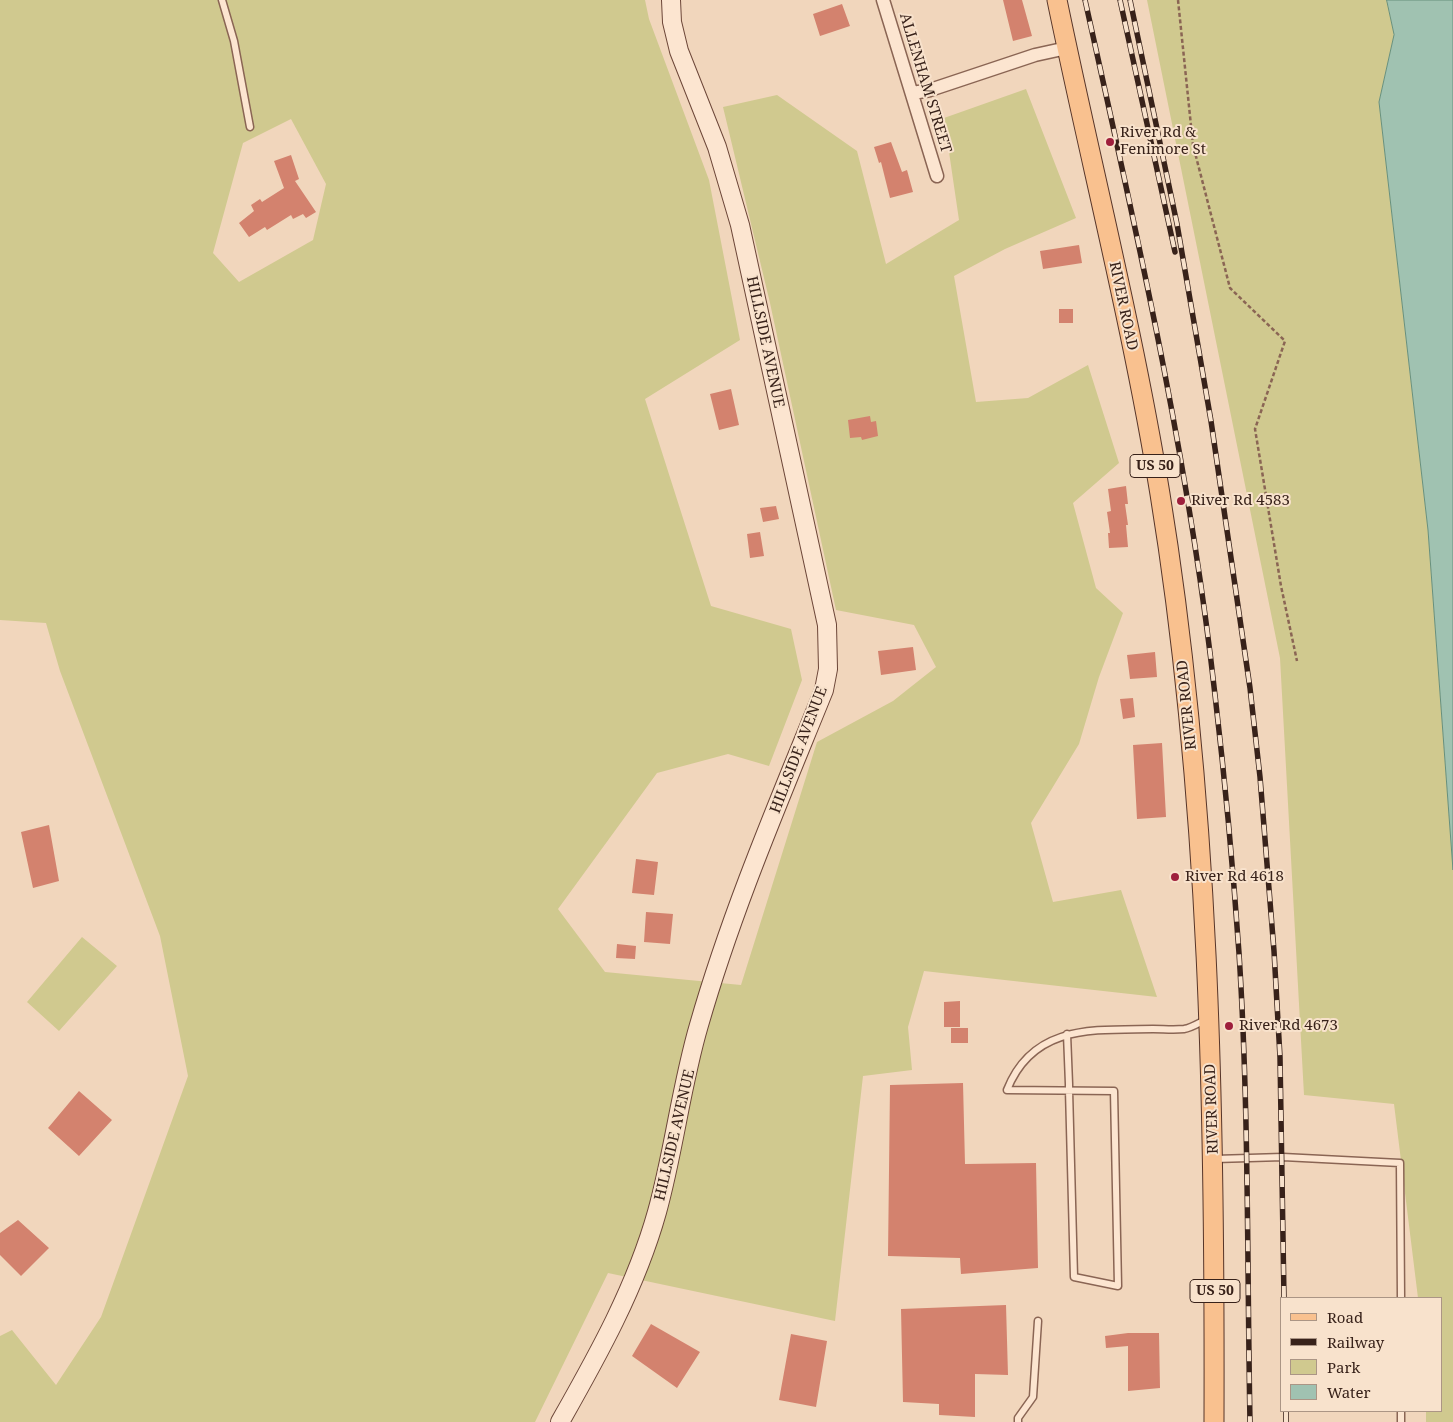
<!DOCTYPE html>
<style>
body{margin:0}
#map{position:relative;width:1453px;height:1422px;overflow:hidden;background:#f1d6bc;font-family:"Noto Serif",serif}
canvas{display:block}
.legend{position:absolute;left:1280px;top:1297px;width:162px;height:115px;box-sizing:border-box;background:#f8e2cc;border:1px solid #ab9585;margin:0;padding:6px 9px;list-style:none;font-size:15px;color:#38221a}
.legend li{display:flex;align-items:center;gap:10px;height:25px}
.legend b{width:25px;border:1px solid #ab9585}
</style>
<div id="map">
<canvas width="1453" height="1422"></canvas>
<ul class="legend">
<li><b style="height:6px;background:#f9c18f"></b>Road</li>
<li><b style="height:6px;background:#38221a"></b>Railway</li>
<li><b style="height:14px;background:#d0c98f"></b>Park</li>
<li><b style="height:14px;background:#a0c2b1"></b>Water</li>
</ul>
</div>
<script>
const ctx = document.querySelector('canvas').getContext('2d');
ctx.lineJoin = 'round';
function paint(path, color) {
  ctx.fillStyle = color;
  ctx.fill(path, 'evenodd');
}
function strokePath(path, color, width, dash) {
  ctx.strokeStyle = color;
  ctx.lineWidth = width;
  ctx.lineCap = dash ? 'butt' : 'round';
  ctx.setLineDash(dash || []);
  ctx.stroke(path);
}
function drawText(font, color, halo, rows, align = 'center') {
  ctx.font = font + ' "Noto Serif",serif';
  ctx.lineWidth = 4;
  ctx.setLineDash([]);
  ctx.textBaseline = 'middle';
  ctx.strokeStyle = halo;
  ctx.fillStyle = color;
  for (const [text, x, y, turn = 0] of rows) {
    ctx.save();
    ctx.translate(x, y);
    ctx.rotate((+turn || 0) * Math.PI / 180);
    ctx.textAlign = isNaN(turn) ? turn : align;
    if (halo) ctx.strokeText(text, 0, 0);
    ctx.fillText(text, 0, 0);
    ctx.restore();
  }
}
paint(new Path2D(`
 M0,0H645L649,19L709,180L740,340L645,399L711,606L791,629L802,680L769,766L728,754L657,773L558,909L605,972L741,985L817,742L893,701L936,667L914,625L836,610L770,303L723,107L777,95L857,151L886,264L959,220L944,118L1026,89L1076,218L1005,249L954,276L976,402L1028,398L1088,365L1119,463L1073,503L1096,588L1123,613L1099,677L1079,744L1031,823L1053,902L1121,890L1157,997L924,971L908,1027L912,1070L863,1076L835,1321L608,1273L535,1422H0V1336L12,1330L56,1385L101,1317L188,1076L160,936L60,671L46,623L0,620ZM291,119L326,184L313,240L239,282L213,253L243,143Z
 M1147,0H1387L1394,35L1379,102L1428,530L1453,870V1422H1426V1411H1442V1298H1418L1394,1104L1304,1095L1280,658Z
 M82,937L117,966L59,1031L27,1002Z`), '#d0c98f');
const water = new Path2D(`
 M1387,0H1453V870L1428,530L1379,102L1394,35Z`);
paint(water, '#a0c2b1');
strokePath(water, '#67907d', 1);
paint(new Path2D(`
 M1003,0H1022L1032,36L1013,41Z
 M842,4L850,26L820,36L813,14Z
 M891,142L902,172L907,170L913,192L890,198L881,162L879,163L874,147Z
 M291,155L299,179L295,181L316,212L306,218L303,214L293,219L291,215L267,230L265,227L249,237L239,223L254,211L251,205L260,199L262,202L284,188L274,161Z
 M1079,245L1082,263L1043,269L1040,251Z
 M1059,309H1073V323H1059Z
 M731,389L739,425L719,430L710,394Z
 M870,416L871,422L876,421L878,436L862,440L861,437L850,438L848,420Z
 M1126,486L1128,504H1125L1128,525H1126L1128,547L1109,548L1108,533H1110L1107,512L1111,511L1108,489Z
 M776,506L779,519L763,522L760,508Z
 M760,532L764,556L750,558L747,534Z
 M913,647L916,670L881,675L878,651Z
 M1155,652L1157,677L1130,679L1127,655Z
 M1133,698L1135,717L1123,719L1120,699Z
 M1162,743L1166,817L1137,819L1133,745Z
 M49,825L59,881L33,888L21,832Z
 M636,859L658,862L654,895L632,893Z
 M646,912L673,914L670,944L644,942Z
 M617,944L636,946L635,959L616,958Z
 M960,1001V1027H944V1002Z
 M951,1028H968V1043H951Z
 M963,1083L965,1164L1036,1163L1038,1268L961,1274L960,1258L888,1256L890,1085Z
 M79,1091L112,1120L79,1156L48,1128Z
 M18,1220L49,1248L21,1276L0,1255V1233Z
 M1006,1305L1008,1375L975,1374V1417L939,1415V1404L903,1402L901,1309Z
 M651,1324L700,1352L677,1388L632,1356Z
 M1128,1333H1159L1160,1388L1128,1391V1346L1106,1348L1105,1336Z
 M791,1334L827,1341L816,1407L779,1400Z`), '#d3826e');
const lane = new Path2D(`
 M222,0L234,41L250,127
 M1067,1034L1069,1084V1090L1074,1277L1118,1286L1114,1091L1007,1090C1033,1024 1094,1030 1153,1029C1163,1029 1174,1030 1184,1029C1191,1028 1199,1023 1205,1020
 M1215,1159L1283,1157L1400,1163L1401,1298
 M1401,1411V1422
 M1018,1422V1418L1033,1397L1038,1321`);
const street = new Path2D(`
 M883,0L937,176
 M913,93L930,90L1035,55L1067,48`);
const secondary = new Path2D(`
 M560,1422C598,1355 636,1287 657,1212C674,1151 681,1086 699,1025C732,910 779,801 824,690L828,669L827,625L740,225L717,147L679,51L672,22L671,0`);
const primary = new Path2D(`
 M1057,0C1091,165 1133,328 1160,494C1210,801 1215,1112 1214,1422`);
strokePath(lane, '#8a6554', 9);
strokePath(street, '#8a6554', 15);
strokePath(secondary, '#6c4638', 20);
strokePath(primary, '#573529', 21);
strokePath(new Path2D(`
 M1178,0L1193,145L1230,288L1285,341L1255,429L1281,586L1297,661`), '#8a6554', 2.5, [4, 2.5]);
strokePath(lane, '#fce5d0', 6);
strokePath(street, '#fce5d0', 12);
strokePath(secondary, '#fce5d0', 18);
strokePath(primary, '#f9c18f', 19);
const rail = new Path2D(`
 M1085,0C1136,230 1189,460 1215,695C1225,780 1233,867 1239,953C1249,1109 1247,1266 1250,1422
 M1120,0L1175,252
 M1130,0L1177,224L1211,421L1250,688L1260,777L1274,951L1280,1057L1284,1298
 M1286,1411V1422`);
strokePath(rail, '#38221a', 5.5);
strokePath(rail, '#f8e2cc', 4, [11]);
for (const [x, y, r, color] of [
 [1110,142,5,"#9e1f3c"],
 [1181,501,5,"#9e1f3c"],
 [1175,877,5,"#9e1f3c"],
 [1229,1026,5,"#9e1f3c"]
]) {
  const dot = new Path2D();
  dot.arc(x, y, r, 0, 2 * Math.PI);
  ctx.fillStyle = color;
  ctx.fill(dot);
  strokePath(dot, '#f8e2cc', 2);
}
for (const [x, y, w] of [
 [1155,466,50],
 [1215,1291,50]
]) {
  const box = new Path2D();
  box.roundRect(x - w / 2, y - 11.5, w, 23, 4);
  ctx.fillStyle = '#f8e2cc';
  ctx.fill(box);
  strokePath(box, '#38221a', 1);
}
drawText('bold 14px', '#38221a', null, [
 ["US 50",1155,466],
 ["US 50",1215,1291]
]);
drawText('15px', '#38221a', '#f8e2cc', [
 ["ALLENHAM STREET",925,83,73],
 ["RIVER ROAD",1123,306,78],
 ["HILLSIDE AVENUE",765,342,78],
 ["RIVER ROAD",1187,705,-96],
 ["HILLSIDE AVENUE",799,750,-69],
 ["RIVER ROAD",1212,1109,-92],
 ["HILLSIDE AVENUE",675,1135,-77]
]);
drawText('15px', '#38221a', '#f8e2cc', [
 ["River Rd &",1120,133],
 ["Fenimore St",1120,150],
 ["River Rd 4583",1191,501],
 ["River Rd 4618",1185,877],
 ["River Rd 4673",1239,1026]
], 'left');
</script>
